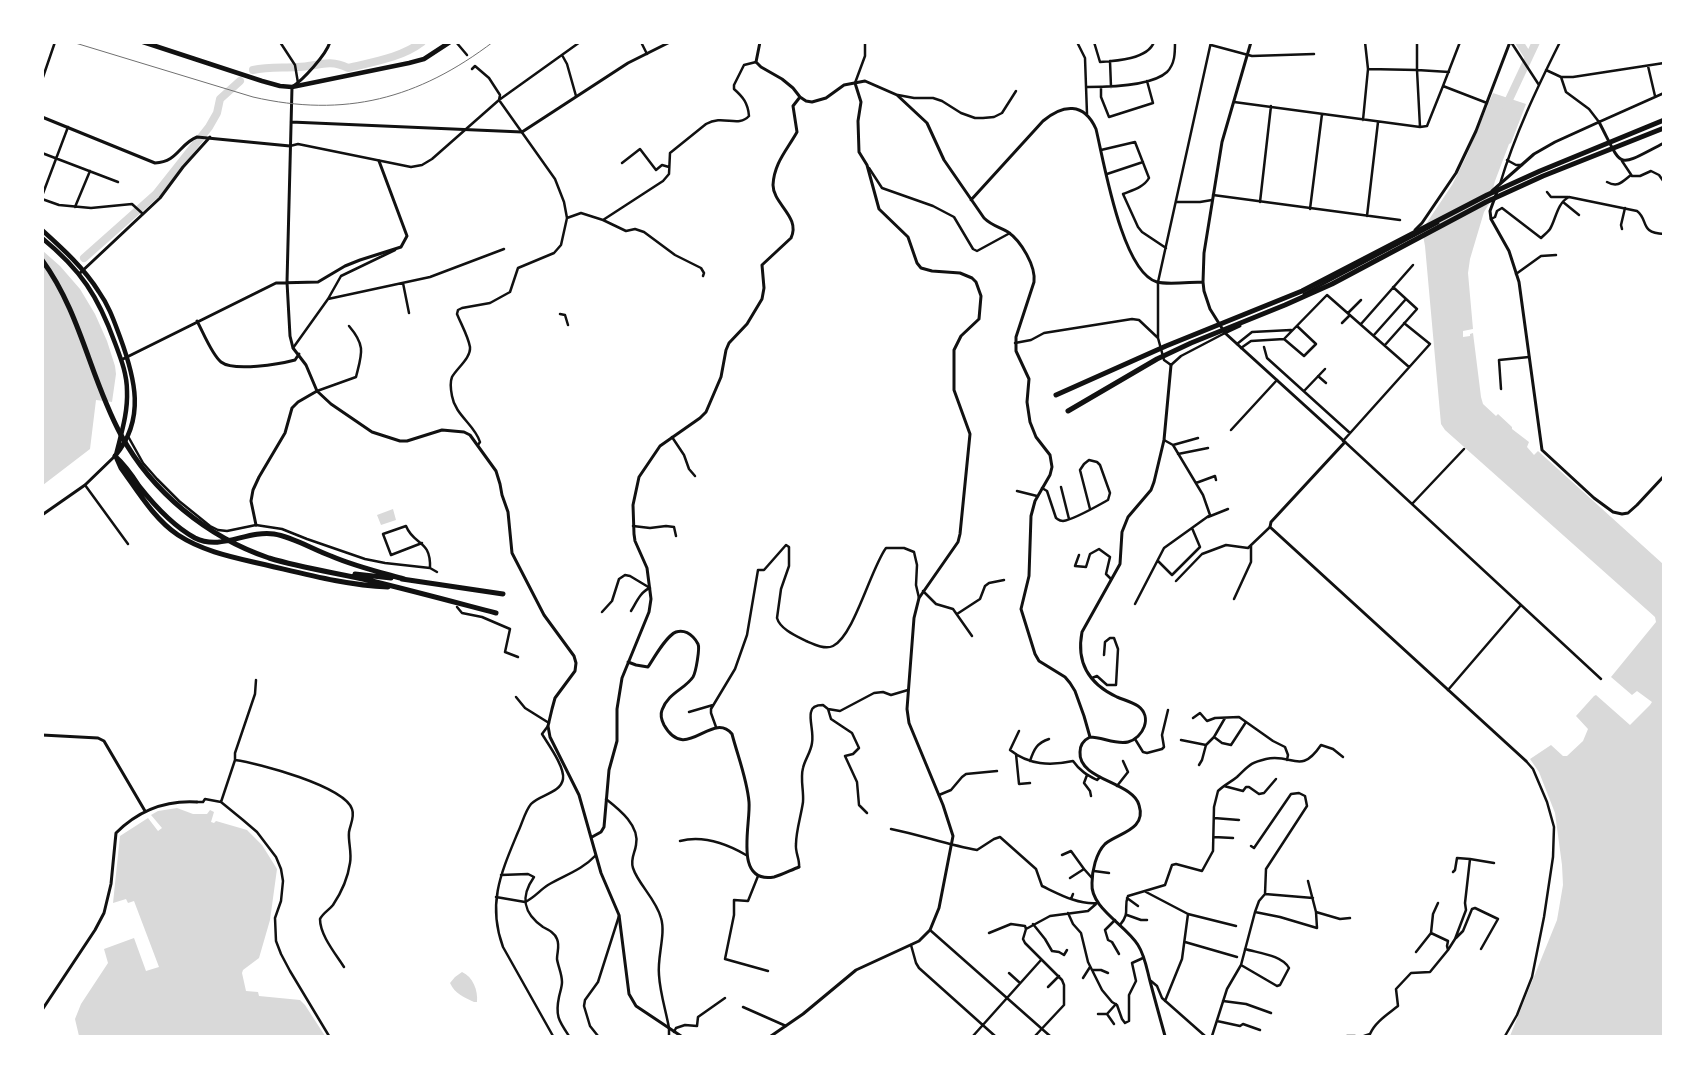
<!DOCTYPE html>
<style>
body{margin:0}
#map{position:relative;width:1706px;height:1079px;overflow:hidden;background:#fff;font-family:"IBM Plex Sans",sans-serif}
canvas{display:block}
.frame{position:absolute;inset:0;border:44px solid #fff;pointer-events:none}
</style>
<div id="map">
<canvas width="1706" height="1079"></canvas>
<div class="frame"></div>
</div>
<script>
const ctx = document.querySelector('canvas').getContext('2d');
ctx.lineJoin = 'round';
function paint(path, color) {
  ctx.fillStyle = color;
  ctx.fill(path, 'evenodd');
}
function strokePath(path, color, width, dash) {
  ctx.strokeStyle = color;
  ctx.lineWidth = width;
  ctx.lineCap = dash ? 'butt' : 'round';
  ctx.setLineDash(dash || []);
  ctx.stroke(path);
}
paint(new Path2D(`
 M1493,93L1526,104L1511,143L1509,144L1495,181L1489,204L1484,212L1470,259L1468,273L1473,329L1463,331V337L1470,336V334L1473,333L1481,397L1483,404L1496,416L1498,414L1512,427V429L1529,442L1527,447L1534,455L1538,451L1663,564V1036H1510L1557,920L1563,885L1562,865L1555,813L1539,772L1530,759L1551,745L1563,756H1567L1583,741L1588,729L1576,716L1594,696L1596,695L1630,725L1650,705L1652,702L1637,691L1632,695L1611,677L1656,622L1655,617L1445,430L1441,424L1425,246L1422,230L1452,185L1466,157Z
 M43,251L60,266L80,289L95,314L107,341L115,366L116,374L112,402L96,400L90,449L43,485Z
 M393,509L396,520L381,525L377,515Z
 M177,808L193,814H207L210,810L214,812L211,822L214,823L216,821L247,830L262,845L277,869L270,920L259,958L243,970L242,973L246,991L258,992L259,996L300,1000L305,1005L325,1036H79L75,1019L81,1004L108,963L104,949L134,938L146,971L159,967L134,901L128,903L126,899L113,903L120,836L148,818L158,831L162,828L151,815L158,811Z
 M462,972C473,977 478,990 477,1002H474C464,997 455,994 450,983L455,977Z`), '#d9d9d9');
strokePath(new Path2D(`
 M1519,42L1528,56
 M253,70C268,67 282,68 297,67C317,67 328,58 348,68C372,62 401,58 422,42
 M1506,106L1536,42
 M84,258L156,194L209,127L217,113L220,99L240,81`), '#d9d9d9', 8);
strokePath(new Path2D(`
 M280,42L295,65L298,83
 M456,42L467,55
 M641,42L647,54
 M1077,42L1085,58L1087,114
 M1094,42L1100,62C1116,61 1148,59 1154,42
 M1211,42L1158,282V338L1164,360L1171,365L1181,356L1225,333
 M1511,42L1539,85
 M1211,45L1252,56L1314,54
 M562,55L567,64L576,96
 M1110,61L1111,87
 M1648,66L1655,96
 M472,69L475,66L489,78L500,95L499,100L555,179L564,202L567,218L561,245L554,253L518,268L510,292L490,303L462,308L458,310L457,314C461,324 468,336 470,347C471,358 457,368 452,377C450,382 451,391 452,396C455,415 475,425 480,442L478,445
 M1368,69L1417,70V42
 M1546,70L1561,77H1573L1664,63
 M1449,72L1417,70L1420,127L1427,126L1443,86L1487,103
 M1561,77L1566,92L1589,109L1599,122L1664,93
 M42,80L55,42
 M855,83L865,56V42
 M1443,86L1460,42
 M1087,87C1106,87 1152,86 1167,72C1175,64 1175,53 1175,42
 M1101,87V97L1109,117L1153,103L1147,81
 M898,95L914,98H933L942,101L961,113L975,118H983L994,117L1002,113L1016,91
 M1234,102L1420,127
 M1363,120L1368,69L1365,42
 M290,146L298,144L411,167L422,165L432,159L499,100L580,42
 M1101,150L1135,142L1149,178C1144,187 1133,190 1123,194L1138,227L1142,232L1166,248
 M42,153L118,182
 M1507,160L1516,165H1522
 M1622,161L1632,176H1640L1651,171L1659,175L1664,182
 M622,163L640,149L656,170L662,165L669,167
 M869,168L882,188L933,206L954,217L973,249L977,251L1010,233
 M1107,174L1143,162
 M1607,182C1618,188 1622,182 1631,175
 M1500,184C1515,134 1537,88 1560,42
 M1547,192L1551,197H1568
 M1213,195L1400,220
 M42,196L68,127
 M42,199L59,205L91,208L132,204L143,214
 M1176,202H1200L1212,200
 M1260,202L1271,106
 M1563,202L1579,215
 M75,207L90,171
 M1310,209L1322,114
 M1367,216L1378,122
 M567,218L581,213L603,220L626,231L635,229L644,232L675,255L701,268L704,273L703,276
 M1491,219L1495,217L1497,211L1502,208L1541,238C1544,235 1548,232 1550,229C1556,219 1557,203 1569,197L1637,211C1649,220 1639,233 1664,234
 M603,220L663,181L669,174L670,153L706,124C723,114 738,128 749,116C748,103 743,97 734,89V85L744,65L756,62
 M1622,229L1621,225L1625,208
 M1516,274L1541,256L1556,255
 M403,283L409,313
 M328,299L430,277L504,249
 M1348,313L1361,300
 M560,314L565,315L568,325
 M1342,323L1350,315
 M1361,324L1413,265
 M1374,335L1406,299
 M1284,339L1304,356L1316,344L1297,326
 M1015,343L1031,340L1044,333L1132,319L1139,320L1158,338
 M1237,344L1252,332L1291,330
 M1385,345L1417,309L1393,287
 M1264,347L1267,358L1350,433
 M293,348L328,299L341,276L395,250
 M1241,348L1251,341L1284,339L1327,295L1409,367
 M1318,376L1326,383
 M1501,389L1499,360L1529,357
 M317,391L356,377C362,353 366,346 349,326
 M1304,391L1325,369
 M1231,430L1277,380
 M672,437L684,455L689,469L695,476
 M129,438L143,463L157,479L179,501L210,526L218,530L227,531L256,525L282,529L307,539L365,559L385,563L430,568L437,572
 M1343,441L1430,344L1404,323
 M1345,442L1601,679
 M1173,445L1198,438
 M1178,454L1208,448
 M1196,483L1215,476L1216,480
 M85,485L128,544
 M1061,487L1069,519
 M1042,488L1047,491L1056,518C1059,520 1059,521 1063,521C1073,520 1099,505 1108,500L1110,493L1100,465L1097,462L1089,460L1084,464L1080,470L1090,509
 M1017,491L1037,496
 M1412,504L1464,449
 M1208,517L1228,509
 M633,526L650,528L666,526L674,527L676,536
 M422,543L391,555L383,534L406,526C414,546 431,539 430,568
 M1079,555L1075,566L1086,567L1090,554L1099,549L1110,557L1106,574L1111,579
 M1158,561L1172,575L1200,547L1192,528
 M1176,581L1202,554L1226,545L1248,548L1270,527
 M923,591L936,604L953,609L972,636
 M1234,599L1251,562V545
 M1135,604L1164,548L1210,515L1203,495L1173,445L1164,440
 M457,607L462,613L482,617L510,629L505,652L518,657
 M602,612L612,601L619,579L625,575L630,576L650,588C641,591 636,603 631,611
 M957,614L980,599L985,586L989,583L1004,580
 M1092,678L1097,676L1107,685H1116L1118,649L1114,638H1110L1105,642L1104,655
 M1448,690L1521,605
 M516,697L525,708L549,723
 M828,709L840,711L874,693L883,692L891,695L908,690
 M689,712L713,705
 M1193,718L1200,713L1207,721L1215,718L1239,717L1273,741L1285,747L1288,755L1287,760
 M1225,718L1214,737L1222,743L1231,745L1246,722
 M548,726L542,734C548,744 565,767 563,779C561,793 539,795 531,804C525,811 522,824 518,832C501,873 487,903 503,947L553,1036
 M716,727L711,713V709L735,669L747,635L758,570H764L786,545L789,547V566L781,589L777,618C780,629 796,636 806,641C813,644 825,650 833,646C854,636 871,568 886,548H904L914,552L917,565L916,585L919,598
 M1019,731L1010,750C1029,765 1050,766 1073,761C1080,771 1087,775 1097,780L1100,777
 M1135,739L1143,752L1147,753L1162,749L1164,747L1162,735L1168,710
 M1181,740L1206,745L1214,737
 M1016,754L1019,784L1030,783
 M235,760V753L255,694L256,680
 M1030,761C1034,749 1037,743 1049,739
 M1199,765L1202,760L1206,745
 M1087,775L1084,783L1090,791L1091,796
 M1117,786L1128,772L1123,761
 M1224,786L1243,791L1246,787H1249L1259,794L1264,793L1276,779
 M939,795L951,790L962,777L966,774L997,771
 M606,799C620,810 640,826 636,845C635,853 630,859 633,868C638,884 656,899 661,918C666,934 657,957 659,975C660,993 666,1011 669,1028V1036
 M197,802H203L205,799L221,802L243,820L257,832L276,857L281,869L283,881L281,901L275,918L276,941L281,954L290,971L329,1036
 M221,802L235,760C258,763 344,786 352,809C355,817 350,825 349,832C348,842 352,852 350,863C348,877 341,893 333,905C329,910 323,913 320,919C320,935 335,953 344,967
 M1214,818L1239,820
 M891,829C921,835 948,845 977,850L994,839L1000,837L1036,869L1042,886C1059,894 1078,905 1098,903
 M1214,837L1233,838
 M680,841C703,835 727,844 746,855
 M1062,855L1071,851L1084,869L1092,878
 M1470,859L1494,863
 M799,867C800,859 795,853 796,844C796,831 801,816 803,802C804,791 800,779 803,768C805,759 811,752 812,743C814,733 809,720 811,712C812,706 817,705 823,705L828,709L831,719L852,733L859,748L853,754L845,756L857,782L859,805L867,813
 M1094,871L1109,873
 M501,875L528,874L534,877C520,897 523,913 543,927C549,930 555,933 557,939C560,946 557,952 557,959C558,966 562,974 562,982C562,987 560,992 559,997C555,1016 559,1021 569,1036
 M758,876L748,901L734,900V915L725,959L768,971
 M1070,878L1084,869
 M1308,881L1316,912L1340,919L1350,918
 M1146,892L1188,914L1236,926
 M1265,894L1313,898
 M496,897L525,902C534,898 540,890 548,885C565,875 582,870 595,856
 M1127,898L1138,906
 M1071,899L1073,894
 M1255,912L1280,917L1317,928L1316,912
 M1068,913L1073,924L1081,933L1088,962L1102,990L1112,1002L1117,1005L1122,1019L1125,1023L1129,1021V995L1136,981L1132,963L1143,958
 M1127,915L1141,920H1147
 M1115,920L1105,930L1108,940L1112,942L1119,954
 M1033,924L1045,939L1052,951L1059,952L1064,955L1067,950
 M1120,925C1131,912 1123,908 1128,896L1165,885L1172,865L1176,864L1202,871L1213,851L1214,807L1218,791C1224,785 1231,782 1237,777C1249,766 1249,763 1266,759C1293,753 1300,776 1321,745L1333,749L1343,757
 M930,930L1050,1036
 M989,933L1011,924L1025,926L1026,929
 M1431,933L1448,941L1447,946L1448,950
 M1456,938L1463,931L1472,909L1475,908L1498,919L1481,949
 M1185,942L1237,957
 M911,945L916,963L919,968L995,1036
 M1416,952L1431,933L1433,914L1438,903
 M1241,965L1277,986L1280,985L1289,968C1282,955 1258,953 1245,949
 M1092,970H1101L1108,973
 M1009,973L1020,983
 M1083,978L1090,967
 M1151,981L1157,986L1162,998L1205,1036
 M1048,987L1059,976
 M1165,1001L1182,959L1188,914
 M1223,1001L1246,1004L1271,1013
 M743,1007L786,1026
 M1098,1014H1107L1116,1004
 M1107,1014L1114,1024
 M1217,1021L1240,1026L1243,1024L1260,1030
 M674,1032L676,1028L685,1025L697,1026L698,1017L725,998
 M598,1036L590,1026L584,1006L585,1000L598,982L619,916
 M973,1036L1041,960
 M1035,1036L1064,1005V985L1062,980L1025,943L1023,939L1026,929L1050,916L1088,911L1096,904
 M1212,1036L1227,989L1241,965L1255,912L1259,901L1265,894L1266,869L1307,806L1305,796L1299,793L1291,794L1254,848L1251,846
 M1347,1036H1355
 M1364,1036L1370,1034C1375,1022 1388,1014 1398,1006L1396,989L1411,973L1430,972L1448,950L1455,939L1466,910L1465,903L1470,859L1457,858L1455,870L1453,872
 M1505,1036L1517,1015L1532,977L1544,917L1553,857L1554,827L1547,802L1533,769L1526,761`), '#111', 2.5);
strokePath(new Path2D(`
 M330,42C326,55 303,80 292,87L287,282L290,336L293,348L306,365L317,391L331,404L372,432L400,441H407L442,430L464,432L470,435L496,471L500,484L502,495L508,512L512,553L544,615L574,656L576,663L575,671L555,698L552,709L548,726L550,737L579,795L601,873L619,915L629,994L636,1006L681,1036
 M760,42L756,62L761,67L782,79L793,88L800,97L806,101L812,102L826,98L844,85L865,81L897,95L927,123L944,160L984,218C992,226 1000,227 1008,232C1021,241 1036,266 1034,282L1016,337V351L1029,379L1027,402L1030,422L1036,437L1050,455L1052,467L1050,475L1035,501L1031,516L1029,576L1021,609L1035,654L1039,661L1065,677L1070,683L1075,691L1084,716L1090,737
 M1251,42L1222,142L1204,253L1203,282L1204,291L1210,309L1225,333L1345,442L1271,522L1270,527L1526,761
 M42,117L155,163C178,162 179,144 197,137L290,146
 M291,122L522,132L628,63L670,42
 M1498,189L1490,211L1491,219L1509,251L1519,282L1542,450L1594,498L1613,512L1622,514L1628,513L1637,505L1664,476
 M1492,191L1534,154L1555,142L1599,122C1624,170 1615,168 1664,143
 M971,200L1043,121C1063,104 1084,102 1096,129C1104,162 1122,272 1157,282C1167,285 1191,282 1203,282
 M1415,230L1422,223L1456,173L1476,131L1510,42
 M79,274L160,198L183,167L210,137
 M1304,294L1438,223
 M197,321C203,332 212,355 221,362C234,372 280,364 295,360L299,354
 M1225,333L1240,326
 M121,360L276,283L318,282L345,266L360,260L401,247L407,236L379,161
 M42,515L85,485L115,456
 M256,525L251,501L253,490L259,477L285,433L292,408L298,402L317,391
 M628,662L636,665L648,667C654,658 666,636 676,632C683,630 689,633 693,637C695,639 697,642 698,644C700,648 696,672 693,677C685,689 668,693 662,710C660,715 662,721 664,725C686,764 712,710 732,734C738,757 747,779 749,802C751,824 733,884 774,877C782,875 791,870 799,867
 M42,735L98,738L104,741L145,811
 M592,837L601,832L604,827L609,770L617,741V709L622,678L649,612L651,599L647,568L635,541L634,534L633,505L639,477L660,446L700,418L706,412L721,377L726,350L729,343L747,324L762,299L764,288L762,265L791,238C801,217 773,204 773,185C774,163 787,150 797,132L793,106L800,97
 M42,1010L95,930L104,913L111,884L116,833C139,810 165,800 197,802
 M771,1036L803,1014L856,970L919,941L930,930L939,908L953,836L943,805L909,723L907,709L914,618L919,598L958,542L960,534L970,434L954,390V350L961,336L979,319L981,296L976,282L972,278L960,273L932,271L921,268L917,263L908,237L879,209L867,165L859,152L858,121L861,102L855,83
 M1165,1036C1160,1018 1155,1000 1150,981C1147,970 1145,956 1138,945C1126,925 1090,908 1092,883C1092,871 1096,853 1105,844C1118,833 1147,830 1139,805C1133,782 1078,780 1080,752C1080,745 1084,740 1090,737C1102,737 1116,745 1128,742C1143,738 1153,717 1138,706C1132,702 1124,700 1117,697C1089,684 1076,663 1082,632L1120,564L1122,532L1128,517L1151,490L1154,482L1164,440L1171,365`), '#111', 3);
strokePath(new Path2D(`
 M42,230C63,249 84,268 99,292C109,306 114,321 120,337C135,378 146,419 115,456
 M42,238C81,270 98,296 115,343C121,359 127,374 127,391C128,413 121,434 116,455`), '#111', 4.5);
strokePath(new Path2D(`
 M143,42L262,81L280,86L292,87L409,63L424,59L450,42`), '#111', 4.5);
strokePath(new Path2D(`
 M42,260C81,313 90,378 121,435C152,492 207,537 269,558C302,568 337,573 372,581C413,591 454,602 496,613
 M1056,395L1166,346L1302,291L1487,195L1540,171L1664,120
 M1068,411L1157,359L1191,343L1285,305L1332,284L1486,202L1543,176L1664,128
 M115,456C125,465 132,475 139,486C154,505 173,526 195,538C221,551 247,530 274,534C293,537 312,549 331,556C354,566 379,572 404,579
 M117,459L121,468C137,490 154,519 178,535C201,550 227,556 253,562C298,572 342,585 388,587
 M355,574L391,578
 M402,579L503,594`), '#111', 5);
strokePath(new Path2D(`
 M72,42L253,97C345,118 418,99 493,42`), '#707070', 1);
</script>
